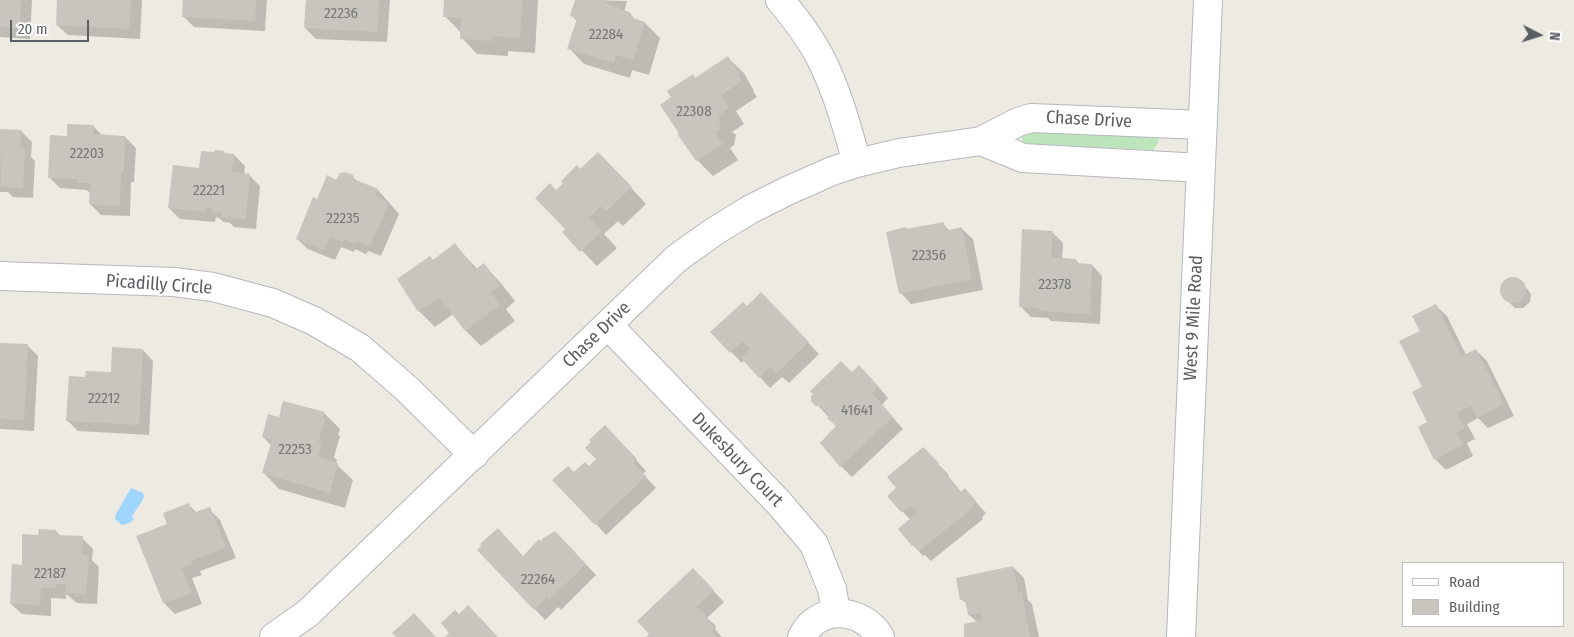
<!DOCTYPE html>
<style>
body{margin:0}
#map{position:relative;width:1574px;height:637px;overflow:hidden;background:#edeae1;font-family:"Fira Sans Condensed",sans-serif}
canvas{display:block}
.legend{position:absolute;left:1402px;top:562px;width:162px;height:65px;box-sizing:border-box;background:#fff;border:1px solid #bdbec0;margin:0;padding:6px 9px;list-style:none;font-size:15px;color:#5a5d62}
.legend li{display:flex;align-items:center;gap:10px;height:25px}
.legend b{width:25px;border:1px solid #bdbec0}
.north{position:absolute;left:1514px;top:10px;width:50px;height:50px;-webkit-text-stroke:4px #fff;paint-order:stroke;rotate:95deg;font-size:14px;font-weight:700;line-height:20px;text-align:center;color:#5a5d62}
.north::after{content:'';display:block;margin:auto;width:18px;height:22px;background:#5a5d62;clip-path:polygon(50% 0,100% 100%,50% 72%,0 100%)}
.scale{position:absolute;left:10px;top:20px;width:79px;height:22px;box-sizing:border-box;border:2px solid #5a5d62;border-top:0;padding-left:6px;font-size:15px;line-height:18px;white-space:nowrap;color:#5a5d62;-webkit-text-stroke:4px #fff;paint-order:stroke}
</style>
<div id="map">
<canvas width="1574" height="637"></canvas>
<ul class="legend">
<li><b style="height:6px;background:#fff"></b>Road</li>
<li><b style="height:14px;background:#c8c4be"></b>Building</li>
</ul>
<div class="north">N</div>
<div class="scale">20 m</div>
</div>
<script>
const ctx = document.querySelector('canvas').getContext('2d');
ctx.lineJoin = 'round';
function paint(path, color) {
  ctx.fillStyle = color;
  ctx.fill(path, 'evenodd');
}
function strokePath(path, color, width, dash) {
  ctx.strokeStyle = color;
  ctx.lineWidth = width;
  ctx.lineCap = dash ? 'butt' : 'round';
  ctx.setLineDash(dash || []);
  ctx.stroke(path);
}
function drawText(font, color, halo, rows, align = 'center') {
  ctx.font = font + ' "Fira Sans Condensed",sans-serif';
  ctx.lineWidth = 4;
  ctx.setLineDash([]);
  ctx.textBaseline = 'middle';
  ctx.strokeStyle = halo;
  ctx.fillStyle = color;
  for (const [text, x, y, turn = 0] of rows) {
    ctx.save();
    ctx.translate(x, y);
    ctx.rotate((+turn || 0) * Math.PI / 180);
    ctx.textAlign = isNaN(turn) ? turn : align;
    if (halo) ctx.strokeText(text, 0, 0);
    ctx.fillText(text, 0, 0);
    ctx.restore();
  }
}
paint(new Path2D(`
 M1024,131L1157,136L1159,142L1153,150L1028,144L1023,141L1021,136Z`), '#bde5bc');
paint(new Path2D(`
 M131,488L143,493L144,497C141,504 134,512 132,517L134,519L130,523L122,525L115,519L116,514Z`), '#9fd5ff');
paint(new Path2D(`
 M0,0H32L30,39L0,37Z
 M59,0H142L140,39L68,35L57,25Z
 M184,0H267L265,31L194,27L183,16Z
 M307,0H390L387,42L316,39L305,28Z
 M445,0H538L535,53L508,51V56L477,54L462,38L460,32L445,16Z
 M576,0L627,1L624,12L630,14L636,20L645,23L660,38L649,75L632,70L630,78L584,64L569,48L577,21L571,15Z
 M728,58L744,73L754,91H753L757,97L736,111L744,124L732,132L736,135L734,145L730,148L738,160L713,176L697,160L673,98L693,75L696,79Z
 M93,126L103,136L125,137L136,148L134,182H131L130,216L101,215L90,204L91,193L86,190L60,188L49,177L68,137Z
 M0,130L21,131L32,142L31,157L35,161L33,198L13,197L8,192H0Z
 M224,152L226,154L234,155L245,166L244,175H249L260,186L256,229L234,227L230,223L224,222L219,218L216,217L215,222L180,219L169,208L200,169Z
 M614,169L646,204L623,226L618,221L604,234L617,248L597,266L564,232L566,229L556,191Z
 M352,176L358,182L378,190L399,214L381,256L368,251L366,254L355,249L354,252L341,247L335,260L308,249L297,239L317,200L337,181Z
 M943,224L950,231L962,229L973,239L983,290L911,304L901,293L906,228L907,230Z
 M1052,232L1063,243L1062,259L1076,260L1080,265H1092L1102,276L1100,324L1051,321L1048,318L1031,317L1020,306Z
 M455,245L478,270L484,265L499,281L515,301L506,309L515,321L481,346L466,331L453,314L435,327L419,311L399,279L433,261Z
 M1510,279H1518L1521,281L1531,294L1530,302L1523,308H1515L1503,297L1501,293V286Z
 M772,305L819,354L789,383L782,377L770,388L744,360L742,363L711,332L747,308Z
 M1436,306L1447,316L1466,355L1476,350L1487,361L1514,416L1488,428L1478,418L1467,424L1475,439L1467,443L1473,456L1446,470L1435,459L1423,388L1421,332Z
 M0,344L27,345L38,356L34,431L0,429Z
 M143,350L153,361L149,435L78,431L67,420L86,378L112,373Z
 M870,377L888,398L882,405L903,429L852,477L841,466L837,426L813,400Z
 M324,413L340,429L338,435L340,436L334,457L337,460L336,464L353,480L345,508L279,489L264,473L272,446L263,437L280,418Z
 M616,438L646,471L643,474L656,488L606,535L596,524L574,474L589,468Z
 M923,449L949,475L948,476L962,493L975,501L986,513L982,517L983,519L931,561L925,555L923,556L913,545L911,520L902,511L898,488Z
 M189,505L197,513L209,509L220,520L236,558L200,571L202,575L192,578L202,604L175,614L164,603L138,536L168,525Z
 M56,531L62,537L82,538L93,549L92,560L99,567L97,604L77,603L66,594V599L51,598V616L22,614L11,604L23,566L39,536Z
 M566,543L596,575L561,610L558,607L545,620L535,609L523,557L543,545Z
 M1013,567L1024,578L1028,600L1032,604L1039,637H965L977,622L969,615L968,605L961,599Z
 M693,570L724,602L707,618L716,626L715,629L722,637H648Z`), '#0003');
paint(new Path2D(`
 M0,0H21L20,28L0,27Z
 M57,0H131L129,29L56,25Z
 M183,0H256L255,21L182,17Z
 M306,0H379L377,32L304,28Z
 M444,0H522L520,38L492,36V41L460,39L461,17H443Z
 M575,0H607L606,3L631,13L630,17L645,22L633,60L616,55L614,63L567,49L577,18L570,16Z
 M728,56L740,74L738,75L742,81L721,95L729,108L718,116L720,118L719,130L715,132L723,144L696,161L678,135V132L660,105L671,97L667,91L693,74L695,78Z
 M67,124L94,125L93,134L125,136L124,172L121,171L120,206L89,204L90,183H77V179L48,178L50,135L67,136Z
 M0,129L21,130V148H25L23,188L1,187Z
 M215,150L224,151V153L234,154L232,172L250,174L246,219L222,217V213L212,212L213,208L206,207L204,212L168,208L173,165L199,168L201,151L214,152Z
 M598,152L632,187L606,211L601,206L589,218L602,231L580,252L562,232L565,229L535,198L550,183L556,190L563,183L561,181L577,165L580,169Z
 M345,172L353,175L354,179L378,189L375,196L389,202L370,246L357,241L355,244L344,239L343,242L330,237L324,250L296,239L313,197L317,199L327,175L336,180L340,173Z
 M944,222L945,231L962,227L972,279L899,294L886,232L906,227V229Z
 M1022,229L1053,231L1051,257L1076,259V263L1092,264L1090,314L1039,311V308L1019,307Z
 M455,243L475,270L484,263L500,285L491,292L500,305L465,331L439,297L418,312L397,279L430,256L433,260Z
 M1500 290a13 13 0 1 1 26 0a13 13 0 1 1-26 0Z
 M761,292L809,342L777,373L770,367L759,378L741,358L750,349L743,341L730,353L710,332L743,302L747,306Z
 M1436,304L1462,356L1476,349L1504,404L1477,418L1471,406L1457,413L1465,428L1457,432L1463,445L1434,460L1418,427L1427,422L1412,392L1422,387L1399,341L1420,331L1412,316Z
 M0,343L28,344L24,420L0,419Z
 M112,347L143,349L139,425L66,421L69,376L85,377L86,371L111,372Z
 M841,361L852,372L859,365L878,386L872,393L893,417L840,467L820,443L836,426L827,418L829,415L821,406H816L811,401V396L813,394L810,391Z
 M283,401L325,412L323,419L325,420L318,442L322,443L318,457L338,463L330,493L262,473L272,440L262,437L268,414L279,417Z
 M605,425L637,459L633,463L646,476L595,525L552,480L568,466L574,472L585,462L589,466L596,459L585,448L591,442L589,440Z
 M923,447L939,463L938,464L961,492L965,488L976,501L972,506L973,508L919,551L914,544L912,546L898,529L917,513L910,505L901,512L887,496L896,488L887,477Z
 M189,503L193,513L210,507L226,547L191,561L192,564L182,568L192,593L163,603L136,536L167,524L163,513Z
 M498,528L523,556L539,539L542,542V539L555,531L586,564L549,600L547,597L534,610L477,550L481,546L480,544Z
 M39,529L56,530L57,535L83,536L82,555H89L86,594L65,593L66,584H56L55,588H41L40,605L10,604L12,564L22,565V534L38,535Z
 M1013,566L1018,592H1022L1030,637H964V624L982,620L981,613L968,615L965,599L960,600L956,578Z
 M693,568L714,590L695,608H699L705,614V617L715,628L711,631L717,637H646L649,634L637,621Z
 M468,605L498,637H445L449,633L441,623L455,610L459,614Z
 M414,613L436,637H396L392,633Z`), '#c8c4be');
const minor = new Path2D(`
 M780,0C795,18 809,36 820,57C837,90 847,127 857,163
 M981,141L1023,158L1201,168
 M0,276L174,282L213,287L273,303L314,321L360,348L406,388L474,455
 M608,325L779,503L814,544L832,589L836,613
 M274,637L308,613L677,258L715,231L751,209L787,191L832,171L857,163L899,153L981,141L1018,122L1031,118L1203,125
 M802,637C818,604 862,607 880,637
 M1181,637L1208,0`);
strokePath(minor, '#b4b7bc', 30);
strokePath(minor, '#fff', 28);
drawText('15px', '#767779', null, [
 ["22236",341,14],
 ["22284",606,35],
 ["22308",694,112],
 ["22203",87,154],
 ["22221",209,191],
 ["22235",343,219],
 ["22356",929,256],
 ["22378",1055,285],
 ["22212",104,399],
 ["41641",857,411],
 ["22253",295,450],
 ["22187",50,574],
 ["22264",538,580]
]);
drawText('18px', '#5a5d62', '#fff', [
 ["Chase Drive",1089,120,3],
 ["Picadilly Circle",159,285,4],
 ["West 9 Mile Road",1194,318,-87],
 ["Chase Drive",597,335,-44],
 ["Dukesbury Court",737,460,46]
]);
</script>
